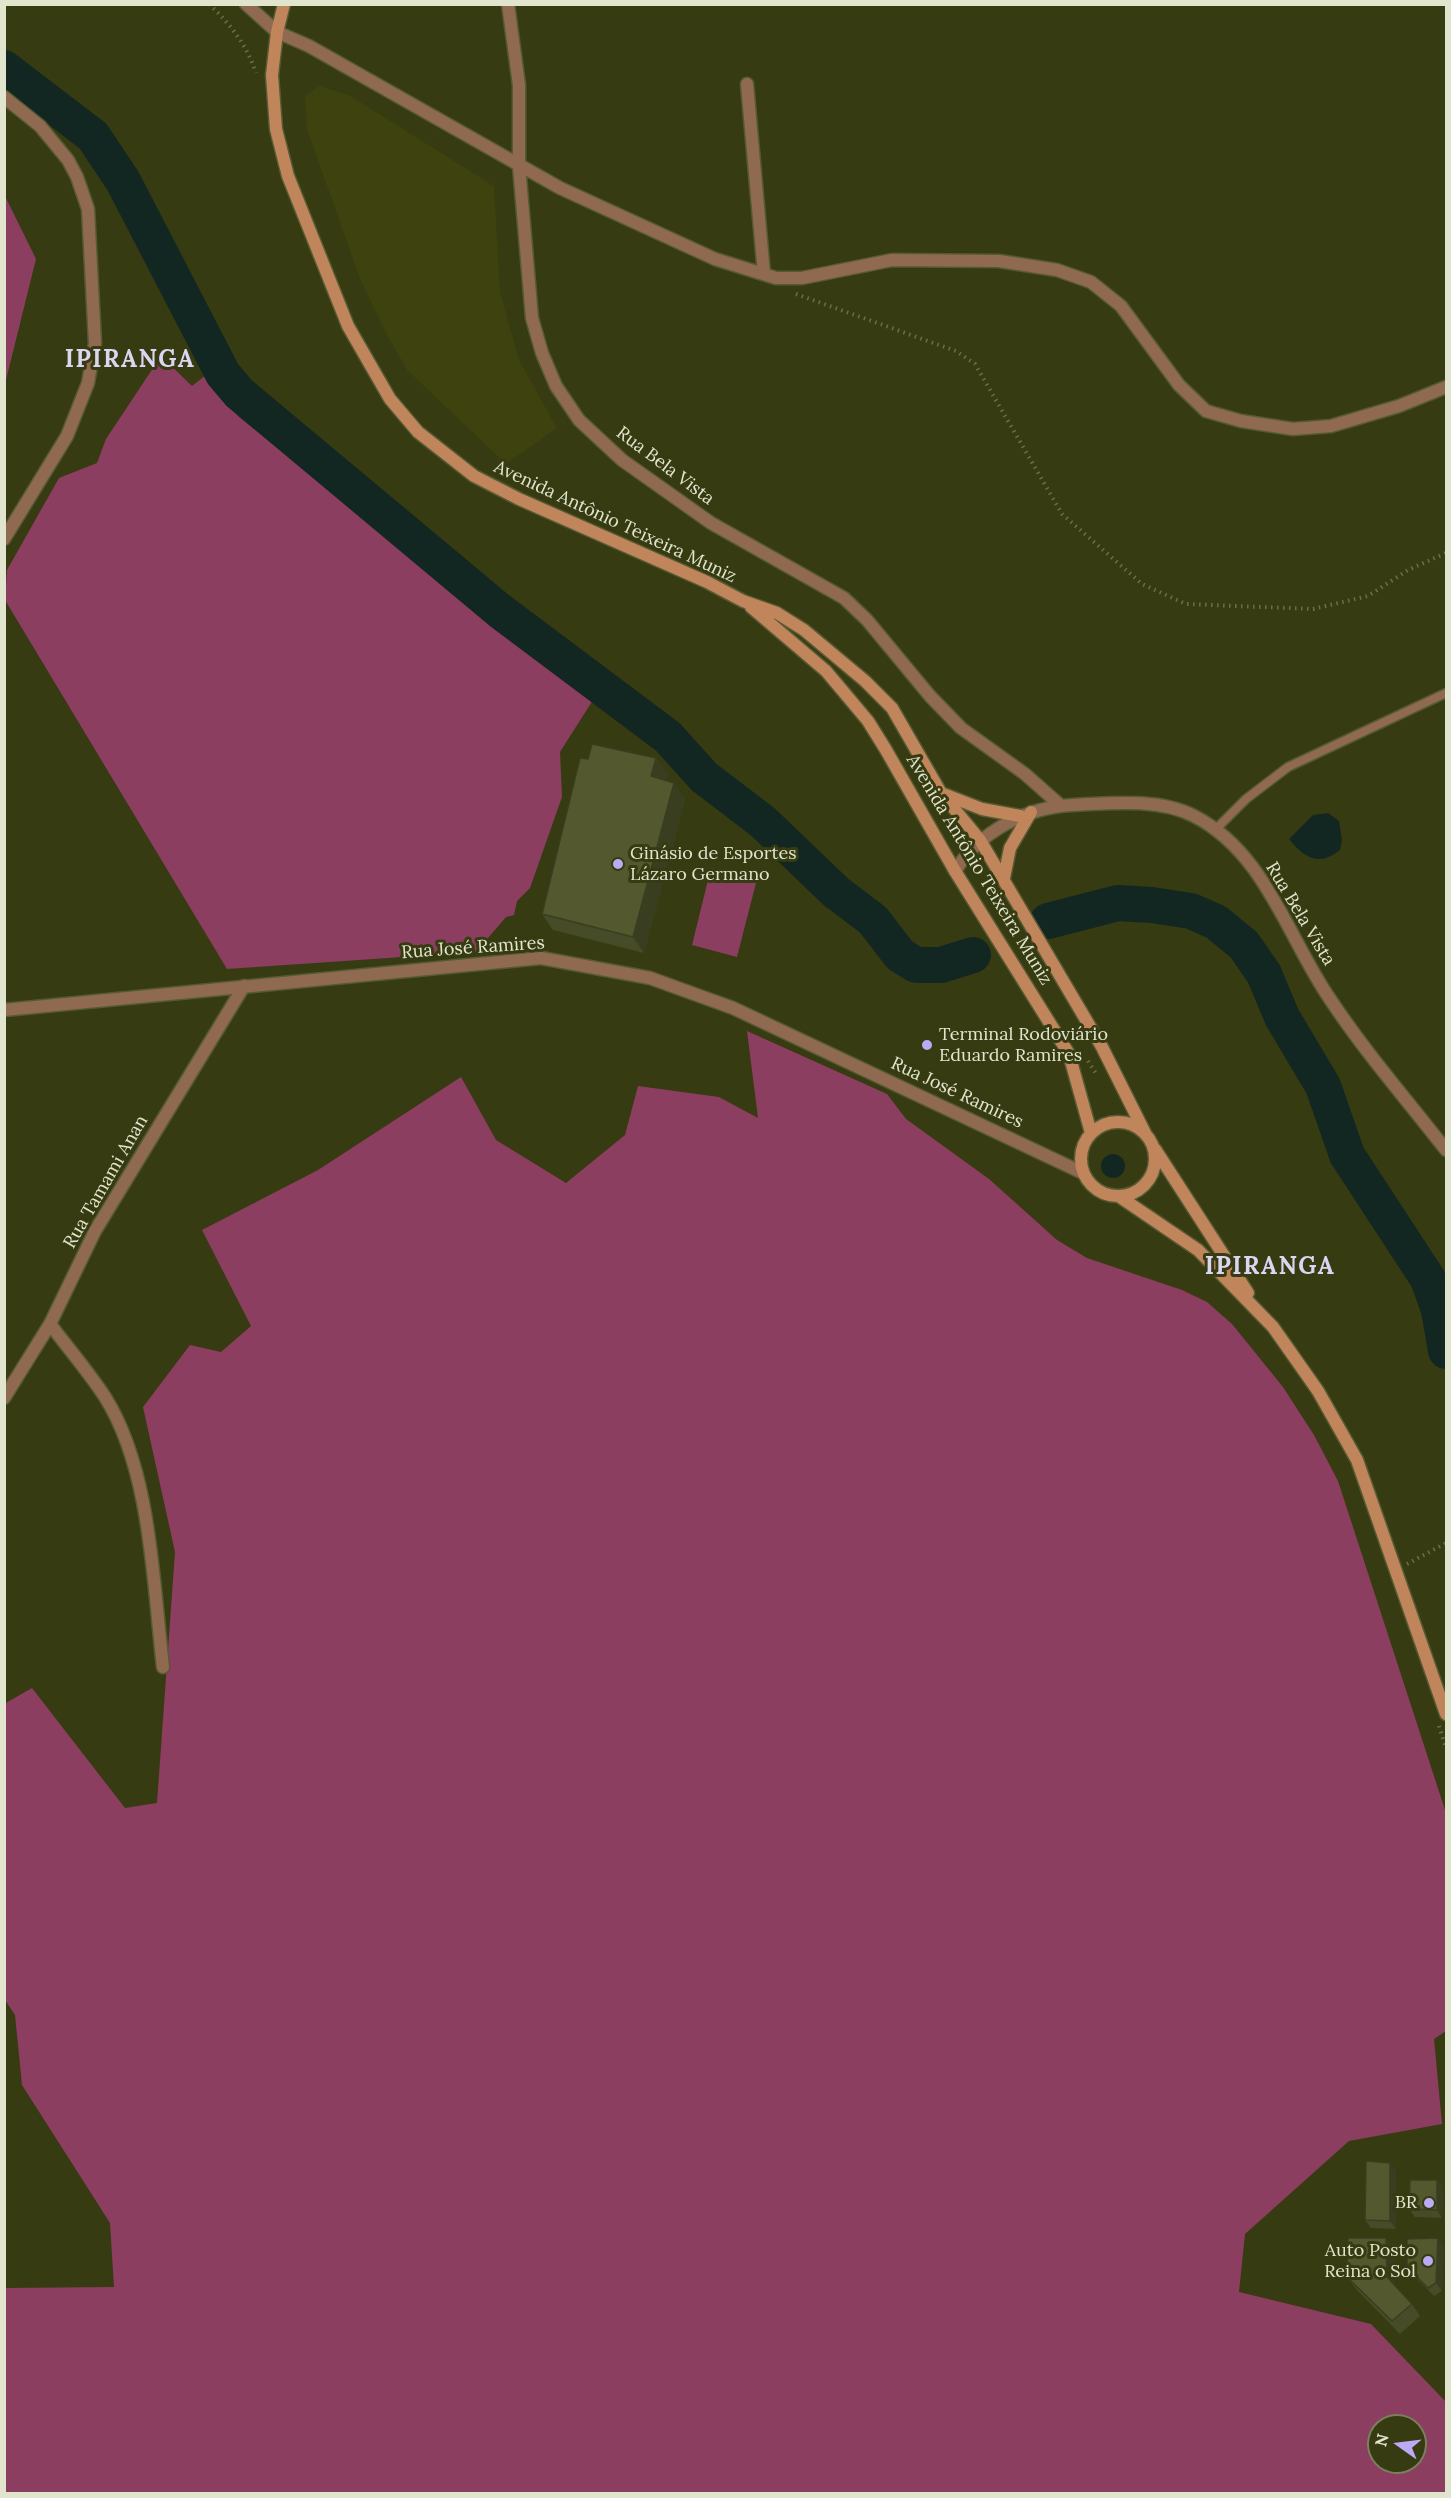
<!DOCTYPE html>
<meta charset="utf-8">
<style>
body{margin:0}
#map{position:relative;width:1451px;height:2498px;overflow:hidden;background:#373b11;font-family:Lora,serif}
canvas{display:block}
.frame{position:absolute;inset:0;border:6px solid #e1e5ce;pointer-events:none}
.north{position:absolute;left:1367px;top:2414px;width:60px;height:60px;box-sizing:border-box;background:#373b11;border:2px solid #7b7f5d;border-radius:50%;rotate:284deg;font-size:16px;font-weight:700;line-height:24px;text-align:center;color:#e1e5ce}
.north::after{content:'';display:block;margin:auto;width:21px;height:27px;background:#bcaaf5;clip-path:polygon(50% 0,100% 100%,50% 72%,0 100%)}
</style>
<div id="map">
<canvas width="1451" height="2498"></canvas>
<div class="frame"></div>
<div class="north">N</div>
</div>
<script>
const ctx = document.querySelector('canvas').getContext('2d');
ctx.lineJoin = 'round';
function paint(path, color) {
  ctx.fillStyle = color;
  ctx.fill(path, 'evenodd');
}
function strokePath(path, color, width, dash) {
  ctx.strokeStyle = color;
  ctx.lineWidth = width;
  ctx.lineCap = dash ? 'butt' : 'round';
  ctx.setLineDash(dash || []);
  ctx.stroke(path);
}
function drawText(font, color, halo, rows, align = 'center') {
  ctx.font = font + ' Lora,serif';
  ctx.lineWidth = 6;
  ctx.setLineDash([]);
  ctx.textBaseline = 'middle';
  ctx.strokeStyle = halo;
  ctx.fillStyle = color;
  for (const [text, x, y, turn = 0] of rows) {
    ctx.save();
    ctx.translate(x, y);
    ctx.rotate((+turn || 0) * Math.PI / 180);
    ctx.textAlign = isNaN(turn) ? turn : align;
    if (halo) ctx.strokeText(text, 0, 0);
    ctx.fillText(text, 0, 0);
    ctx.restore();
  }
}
paint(new Path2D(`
 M319,86L349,95L494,186L500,292L519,360L557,428L506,464L407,370L386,333L360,279L307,129L305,97Z`), '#3d420e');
paint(new Path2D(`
 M5,196L36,259L5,384Z
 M161,356L192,386L206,375L239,417L593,700L560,752L562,797L530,888L517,901L514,915L506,917L476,952L227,969L5,600L7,570L59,478L97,463L106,439Z
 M711,868L757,879L737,957L692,945Z
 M747,1031L887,1094L906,1119L989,1179L1057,1240L1087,1258L1182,1290L1207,1302L1232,1324L1283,1387L1314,1435L1338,1481L1446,1813V2031L1434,2039L1442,2124L1349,2141L1245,2234L1239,2292L1371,2324L1446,2402V2493H5V2288L114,2287L110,2223L22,2085L15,2015L5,2000L4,1704L32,1688L125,1808L157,1803L175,1552L143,1407L190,1345L221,1352L251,1326L202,1230L318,1170L461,1077L496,1140L566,1183L625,1135L638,1086L719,1097L758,1118ZM1379,2426H1415V2462H1379Z`), '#8b3e60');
paint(new Path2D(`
 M1328,813L1339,821L1342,840L1340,850C1319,867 1304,858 1289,839L1313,815Z
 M1101 1166a12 12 0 1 1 24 0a12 12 0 1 1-24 0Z`), '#132722');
strokePath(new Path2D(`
 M4,68L93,136L123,181L223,374L239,393L500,611L668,737L704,777L763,822L836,892L873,920L900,955L916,965H941L973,955
 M1048,921L1118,903L1152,905L1191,911L1216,922L1244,945L1264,974L1282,1017L1323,1086L1347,1155L1428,1279L1439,1310L1446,1351`), '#132722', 36);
const service = new Path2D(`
 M1216,829L1246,799L1288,767L1446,693`);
const minor = new Path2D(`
 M246,4L277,32L309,46L560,188L715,259L776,278H802L892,260L999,261L1057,270L1091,282L1121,306L1179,385L1206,411L1241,421L1293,429L1331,426L1399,406L1446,387
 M508,4L519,85V166L532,318L542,353L556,386L579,420L622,460L711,523L844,598L867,620L930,696L961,728L1025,774L1060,805
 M747,84L764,274
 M4,97L40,126L68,160L77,177L88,209L95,343L88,383L67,436L4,539
 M955,871C980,831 1027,807 1073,805C1111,803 1159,798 1194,816C1265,852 1288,938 1330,999C1365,1052 1407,1100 1446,1150
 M50,1324C68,1348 88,1371 105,1397C151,1470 153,1583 163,1667
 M4,1398L50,1324L95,1231L244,986`);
const tertiary = new Path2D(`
 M4,1010L541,958L650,978L733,1008L1083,1173`);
const secondary = new Path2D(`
 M284,4L277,32L272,75L276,129L288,176L348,326L390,399L418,432L474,476L519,499L707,582L743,601L777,613L804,630L865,681L892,708L941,793L980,840L1102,1047L1145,1133
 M751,607L826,671L868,721L886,750L955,871L1069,1054L1091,1133
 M941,793L982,809L1020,816
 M1004,878L1010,848L1031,812
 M1081 1159a37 37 0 1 1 74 0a37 37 0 1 1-74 0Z
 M1155,1149L1248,1293
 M1120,1197L1198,1250L1273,1327L1318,1391L1357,1460L1446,1714`);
strokePath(service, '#565a33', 11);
strokePath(minor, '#565a33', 15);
strokePath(tertiary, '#565a33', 15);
strokePath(secondary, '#565a33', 15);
strokePath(new Path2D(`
 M209,4C230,24 247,45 256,73
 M796,294L956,351L975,364L1062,514L1142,584L1186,604L1313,609L1368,596L1408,570L1446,553
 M1088,1061L1097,1075
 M1407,1564L1446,1543
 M1439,1726L1446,1748`), '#6b6f4a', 4, [1.5, 4.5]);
strokePath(service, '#906a50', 8);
strokePath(minor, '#906a50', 12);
strokePath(tertiary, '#906a50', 12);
strokePath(secondary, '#c1855c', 12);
paint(new Path2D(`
 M656,758L668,774L666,780L685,799L644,953L553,930L542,914Z
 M1390,2163L1396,2171V2229L1371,2228L1365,2220Z
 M1437,2180L1443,2188L1442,2218L1415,2217L1409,2209Z
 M1386,2238L1395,2250V2286L1412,2304L1420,2316L1400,2334L1356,2289L1347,2277Z
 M1438,2238L1444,2247L1442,2291L1434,2296L1413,2275L1407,2267Z`), '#474c28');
paint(new Path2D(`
 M656,758L668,774L662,793L651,776Z
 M674,783L685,799L644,953L633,937Z
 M1390,2163L1396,2171V2229L1390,2221Z
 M1437,2180L1443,2188L1442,2218L1437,2210Z
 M1386,2238L1395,2250V2289L1387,2277Z
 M1438,2238L1444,2247L1442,2291L1436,2283Z`), '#3a3e20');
const building = new Path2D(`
 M592,744L656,758L651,776L674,783L633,937L542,914L580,758L588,759Z
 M1366,2161L1390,2163V2221L1365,2220Z
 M1410,2180H1437V2210L1409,2209Z
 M1348,2238H1386L1387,2277L1412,2304L1392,2321L1347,2277Z
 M1438,2238L1436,2283L1428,2288L1407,2267V2239Z`);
paint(building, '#53582e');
strokePath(building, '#3a3e20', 1.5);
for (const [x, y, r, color] of [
 [618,864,6,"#bcaaf5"],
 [927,1045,6,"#bcaaf5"],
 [1429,2203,6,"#bcaaf5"],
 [1428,2261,6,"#bcaaf5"]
]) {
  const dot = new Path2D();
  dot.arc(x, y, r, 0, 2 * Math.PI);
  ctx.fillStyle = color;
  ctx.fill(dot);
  strokePath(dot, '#373b11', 2);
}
drawText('18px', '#e1e5ce', '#373b11', [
 ["Rua Bela Vista",665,466,37],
 ["Avenida Antônio Teixeira Muniz",615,522,25],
 ["Avenida Antônio Teixeira Muniz",979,870,59],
 ["Rua Bela Vista",1300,914,59],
 ["Rua José Ramires",473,948,-4],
 ["Rua José Ramires",957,1093,25],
 ["Rua Tamami Anan",106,1182,-60]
]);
drawText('18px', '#e1e5ce', '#373b11', [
 ["Ginásio de Esportes",630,854],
 ["Lázaro Germano",630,875],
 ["Terminal Rodoviário",939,1035],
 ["Eduardo Ramires",939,1056],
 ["BR",1417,2203,"right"],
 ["Auto Posto",1416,2251,"right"],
 ["Reina o Sol",1416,2272,"right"]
], 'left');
ctx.letterSpacing = '1.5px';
drawText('bold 24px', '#dcd6f3', '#373b11', [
 ["IPIRANGA",130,360],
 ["IPIRANGA",1270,1267]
]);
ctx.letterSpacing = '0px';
</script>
